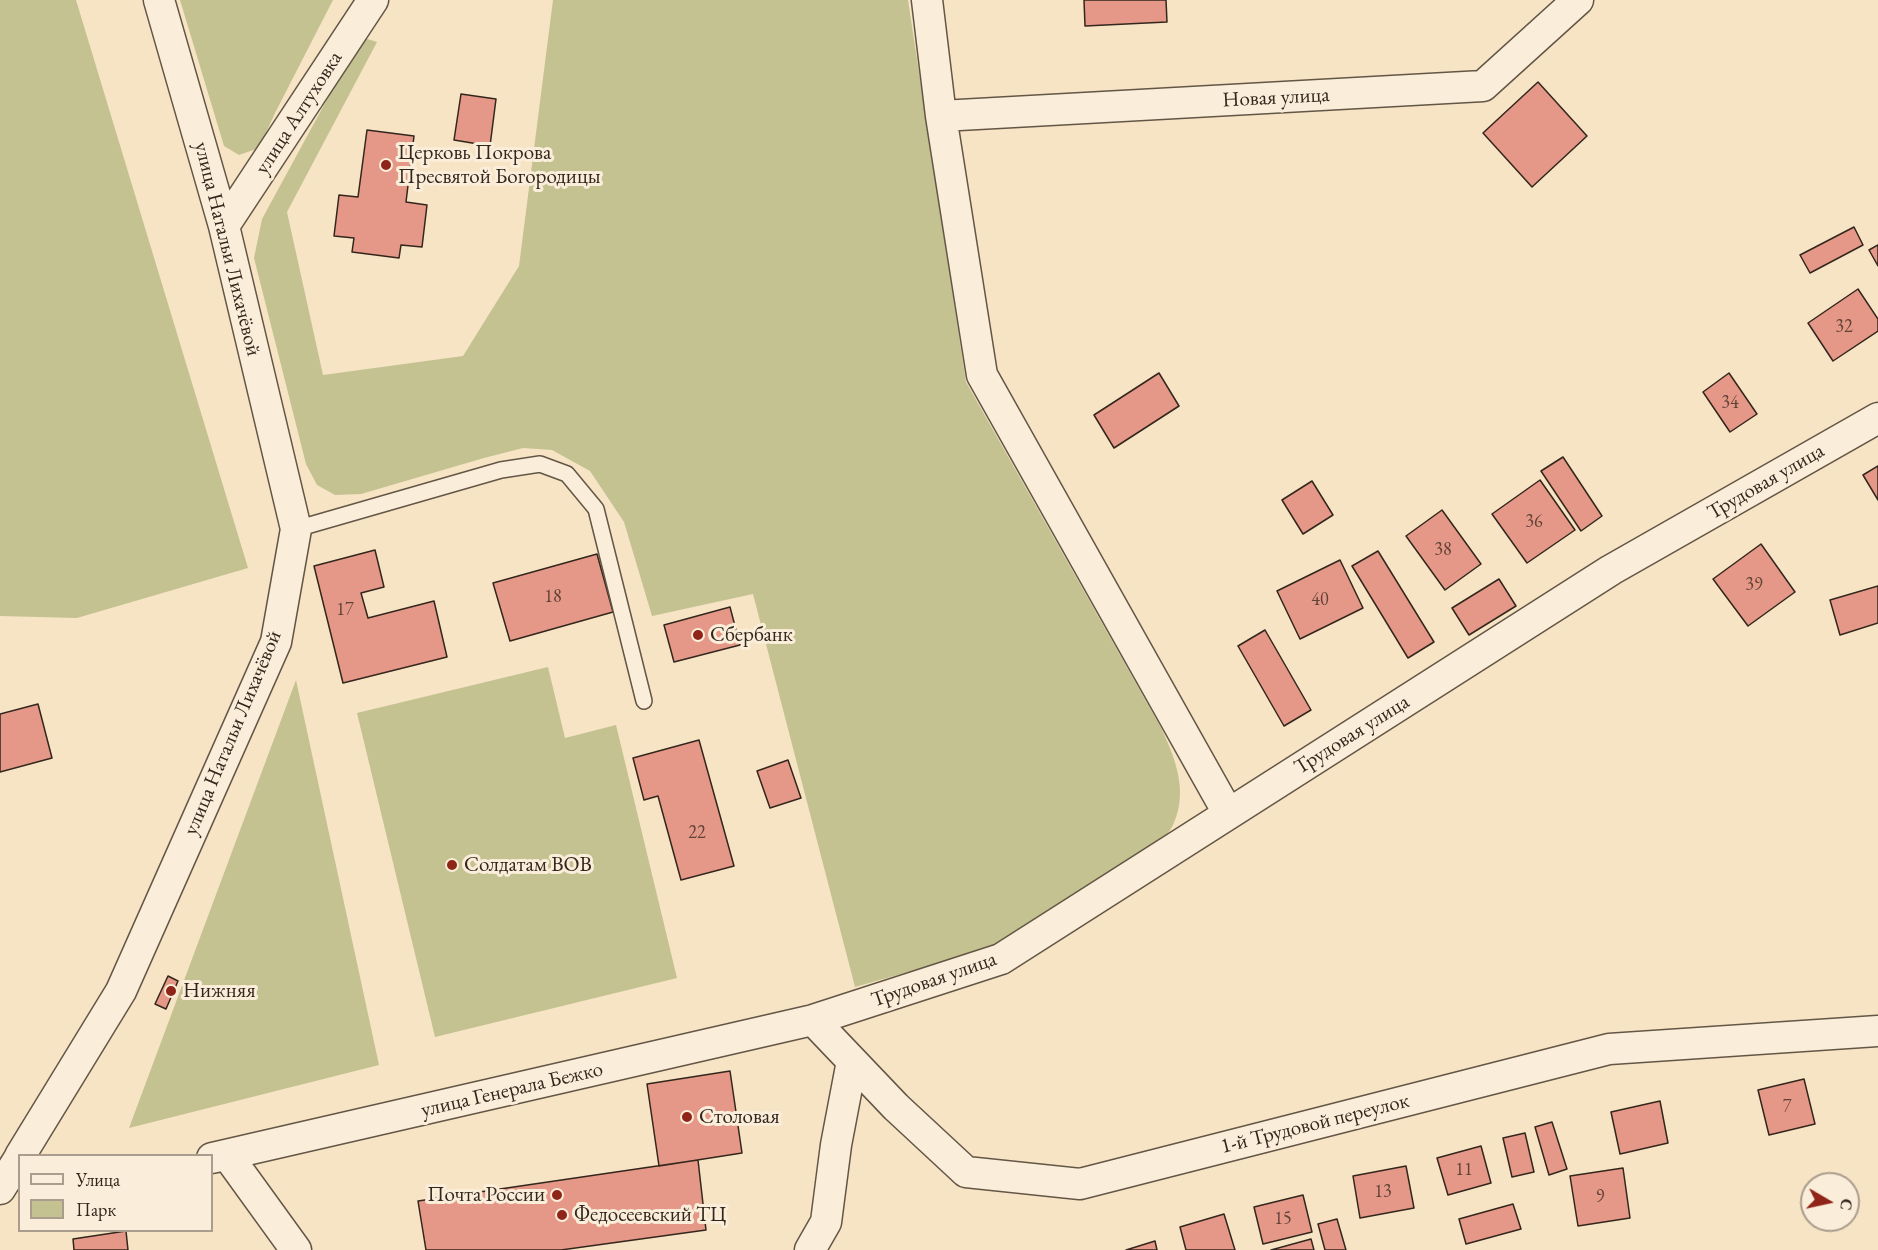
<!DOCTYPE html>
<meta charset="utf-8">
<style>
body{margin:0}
#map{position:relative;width:1878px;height:1250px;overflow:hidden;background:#f7e4c5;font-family:"EB Garamond",serif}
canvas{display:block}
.legend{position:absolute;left:18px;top:1154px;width:195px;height:78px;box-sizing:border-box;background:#faedd9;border:2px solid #aa9d8d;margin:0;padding:8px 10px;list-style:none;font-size:18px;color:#33261c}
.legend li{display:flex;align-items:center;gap:12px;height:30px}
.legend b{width:30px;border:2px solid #aa9d8d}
.north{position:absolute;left:1800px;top:1172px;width:60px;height:60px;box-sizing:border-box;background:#faedd9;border:2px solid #aa9d8d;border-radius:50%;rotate:99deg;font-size:16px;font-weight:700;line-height:24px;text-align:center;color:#33261c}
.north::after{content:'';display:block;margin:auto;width:21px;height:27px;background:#8f2418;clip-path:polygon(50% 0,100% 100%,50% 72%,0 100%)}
</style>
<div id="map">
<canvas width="1878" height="1250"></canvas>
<ul class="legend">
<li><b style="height:8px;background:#faedd9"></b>Улица</li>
<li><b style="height:16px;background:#c3c290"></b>Парк</li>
</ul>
<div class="north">С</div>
</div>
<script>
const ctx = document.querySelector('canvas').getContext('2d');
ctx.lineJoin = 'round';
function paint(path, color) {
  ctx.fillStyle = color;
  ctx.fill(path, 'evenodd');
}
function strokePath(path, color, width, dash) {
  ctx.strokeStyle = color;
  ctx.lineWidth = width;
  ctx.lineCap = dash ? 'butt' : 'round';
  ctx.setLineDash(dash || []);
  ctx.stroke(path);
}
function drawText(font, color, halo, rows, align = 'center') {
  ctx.font = font + ' "EB Garamond",serif';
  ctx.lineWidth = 6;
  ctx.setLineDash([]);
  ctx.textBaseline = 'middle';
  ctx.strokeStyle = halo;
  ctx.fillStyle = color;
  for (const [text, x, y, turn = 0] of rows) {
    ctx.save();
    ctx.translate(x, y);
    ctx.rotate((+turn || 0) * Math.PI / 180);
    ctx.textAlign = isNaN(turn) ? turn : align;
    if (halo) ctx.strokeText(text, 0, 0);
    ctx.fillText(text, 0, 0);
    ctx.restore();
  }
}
paint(new Path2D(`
 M0,0H76L248,568L77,618L0,616Z
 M180,0H333L275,113L259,148L239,155L224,146Z
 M553,0H908L966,382L1160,726C1175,757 1189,791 1173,825C1170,831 1164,838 1160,844L989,949L855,987L753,594L652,616L624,522L590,471L552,450L523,448L484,458L361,494L335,495L317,485L306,464L254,258L262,219L361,37L377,42L287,212L323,375L463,356L519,266Z
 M548,667L565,738L616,725L677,978L435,1037L357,713Z
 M296,680L379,1065L129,1128Z`), '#c3c290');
const building = new Path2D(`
 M1084,0H1166L1167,22L1085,26Z
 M1538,82L1587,136L1532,187L1483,133Z
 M461,94L496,99L490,146L454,140Z
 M367,130L414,136L406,202L427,205L422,247L401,245L399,258L352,252L354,238L334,236L339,195L358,197Z
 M1854,227L1863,245L1810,273L1800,255Z
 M1878,245V266L1869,250Z
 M1858,289L1878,319V331L1833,361L1808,323Z
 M1159,373L1179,406L1114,448L1094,415Z
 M1729,373L1757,414L1730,432L1703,392Z
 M1563,457L1602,516L1581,531L1541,471Z
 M1878,466V500L1863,475Z
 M1540,480L1575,530L1527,563L1492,514Z
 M1312,481L1333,515L1303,534L1282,500Z
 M1442,510L1481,564L1445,590L1406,536Z
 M1761,544L1795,592L1748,626L1713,579Z
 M375,550L384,587L361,593L368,618L434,601L447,657L343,683L314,566Z
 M1378,551L1434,642L1408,658L1352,566Z
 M597,554L613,612L510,641L493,583Z
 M1340,560L1363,608L1300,639L1277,591Z
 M1499,579L1516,606L1469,635L1452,608Z
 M1878,586V623L1840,635L1830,600Z
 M730,607L740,645L674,662L664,625Z
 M1265,630L1311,710L1284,726L1238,646Z
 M38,704L52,758L0,772V714Z
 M699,740L734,866L681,880L658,796L644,800L633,758Z
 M788,760L801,798L770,808L757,771Z
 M168,976L178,981L166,1009L155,1004Z
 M730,1071L742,1153L659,1166L647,1084Z
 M1804,1079L1815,1124L1769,1135L1758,1090Z
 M1660,1101L1668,1143L1620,1154L1611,1112Z
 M1552,1122L1567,1169L1549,1175L1535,1127Z
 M1525,1133L1534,1172L1512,1177L1503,1138Z
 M1481,1146L1491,1183L1448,1195L1437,1158Z
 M698,1160L706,1230L561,1250H426L418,1201Z
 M1406,1166L1414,1208L1360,1218L1353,1176Z
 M1623,1168L1630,1218L1578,1226L1570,1176Z
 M1303,1195L1312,1232L1263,1244L1254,1207Z
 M1513,1204L1521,1229L1466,1244L1459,1219Z
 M1224,1214L1235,1250H1186L1180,1227Z
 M1337,1219L1346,1250H1325L1318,1224Z
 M126,1231L128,1250H74L73,1239Z
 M1311,1239L1314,1250H1271Z
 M1155,1241L1157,1250H1126Z`);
paint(building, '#e59887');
strokePath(building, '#33261c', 1.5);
const service = new Path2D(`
 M296,529L501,470L540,464L567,474L596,509L644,701`);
const minor = new Path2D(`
 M927,0L941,116L982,375L1228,813
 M941,116L1483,86L1578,0
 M224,226L373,0
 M813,1020L896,1107L966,1172L1080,1184L1609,1049L1878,1031
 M20,1156L121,991L276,642L296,529L224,226L159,0
 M228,1156L296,1250
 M212,1158L813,1020L1001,959L1611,570L1878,418
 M0,1189L20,1157
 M810,1250L826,1222L836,1145L852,1061`);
strokePath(service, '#645646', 18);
strokePath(minor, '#645646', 33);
strokePath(service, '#faedd9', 15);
strokePath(minor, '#faedd9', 30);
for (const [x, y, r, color] of [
 [386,165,6,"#8f2418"],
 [698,635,6,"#8f2418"],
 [452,865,6,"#8f2418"],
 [171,991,6,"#8f2418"],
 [687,1117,6,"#8f2418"],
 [557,1195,6,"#8f2418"],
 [562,1215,6,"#8f2418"]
]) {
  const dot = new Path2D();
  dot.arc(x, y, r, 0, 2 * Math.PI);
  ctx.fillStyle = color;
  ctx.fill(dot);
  strokePath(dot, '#faedd9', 2);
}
drawText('18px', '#604237', null, [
 ["32",1844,327],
 ["34",1730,403],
 ["36",1534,522],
 ["38",1443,550],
 ["39",1754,585],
 ["18",553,597],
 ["40",1320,600],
 ["17",345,610],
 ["22",697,833],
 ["7",1787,1107],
 ["11",1464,1170],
 ["13",1383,1192],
 ["9",1600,1197],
 ["15",1283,1219]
]);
drawText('21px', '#33261c', '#faedd9', [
 ["Новая улица",1276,98,-3],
 ["улица Алтуховка",299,113,-57],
 ["улица Натальи Лихачёвой",227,249,76],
 ["Трудовая улица",1766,482,-30],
 ["улица Натальи Лихачёвой",233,733,-67],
 ["Трудовая улица",1352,735,-32],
 ["Трудовая улица",934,980,-19],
 ["улица Генерала Бежко",512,1090,-13],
 ["1-й Трудовой переулок",1315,1124,-14]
]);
drawText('21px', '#33261c', '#faedd9', [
 ["Церковь Покрова",398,153],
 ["Пресвятой Богородицы",398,177],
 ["Сбербанк",710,635],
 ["Солдатам ВОВ",464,865],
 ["Нижняя",183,991],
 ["Столовая",699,1117],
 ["Почта России",545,1195,"right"],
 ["Федосеевский ТЦ",574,1215]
], 'left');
</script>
